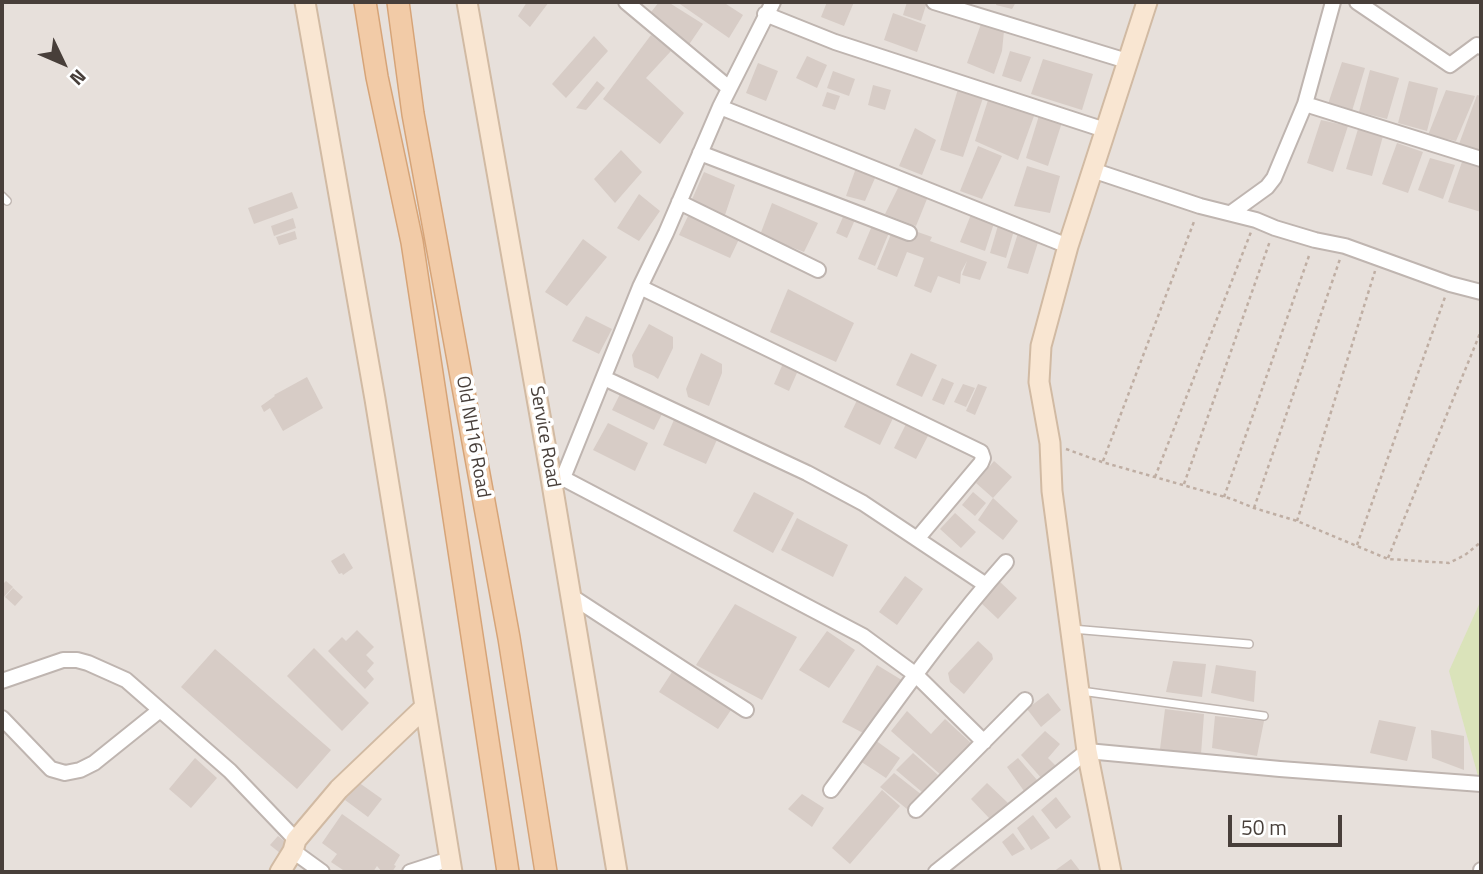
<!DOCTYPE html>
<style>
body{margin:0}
#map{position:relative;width:1483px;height:874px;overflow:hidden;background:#f4f0ec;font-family:"Titillium Web",sans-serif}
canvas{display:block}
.frame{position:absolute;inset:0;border:4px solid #483f3a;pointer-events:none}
.north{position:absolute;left:28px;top:28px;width:70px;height:70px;-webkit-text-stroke:5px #fff;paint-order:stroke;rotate:134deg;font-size:19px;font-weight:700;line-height:28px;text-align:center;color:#483f3a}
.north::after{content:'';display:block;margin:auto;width:24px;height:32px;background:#483f3a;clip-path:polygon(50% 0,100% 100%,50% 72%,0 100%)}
.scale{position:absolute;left:1228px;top:815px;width:114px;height:32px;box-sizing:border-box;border:4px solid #483f3a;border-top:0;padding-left:9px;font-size:21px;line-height:24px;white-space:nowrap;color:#483f3a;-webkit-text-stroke:5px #fff;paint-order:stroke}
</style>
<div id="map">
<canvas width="1483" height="874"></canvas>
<div class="frame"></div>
<div class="north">N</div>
<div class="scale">50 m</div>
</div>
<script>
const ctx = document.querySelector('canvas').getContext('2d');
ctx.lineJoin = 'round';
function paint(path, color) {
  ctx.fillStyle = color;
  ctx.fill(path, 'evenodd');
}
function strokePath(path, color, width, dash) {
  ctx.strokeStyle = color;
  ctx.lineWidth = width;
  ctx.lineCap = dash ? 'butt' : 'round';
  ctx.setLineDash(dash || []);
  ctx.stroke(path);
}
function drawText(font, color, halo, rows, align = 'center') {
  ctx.font = font + ' "Titillium Web",sans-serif';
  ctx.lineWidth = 7;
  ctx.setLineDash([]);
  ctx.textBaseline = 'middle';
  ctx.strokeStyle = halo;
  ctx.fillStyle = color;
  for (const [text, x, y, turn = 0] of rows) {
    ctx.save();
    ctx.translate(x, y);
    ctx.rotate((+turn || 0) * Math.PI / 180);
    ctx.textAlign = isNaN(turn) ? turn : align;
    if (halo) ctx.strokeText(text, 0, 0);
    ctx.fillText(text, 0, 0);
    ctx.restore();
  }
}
paint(new Path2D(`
 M2,2H1481V872H2Z`), '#e7e0db');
paint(new Path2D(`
 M1481,600V787L1449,671Z`), '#dae3ba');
paint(new Path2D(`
 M527,2H549L530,27L518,16Z
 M659,2H668L703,24L688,46L648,16Z
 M677,2H723L743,15L729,38Z
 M827,2H854L844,26L821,17Z
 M907,2H927L921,21L903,15Z
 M997,2H1016L1012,9L996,5Z
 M893,13L926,25L917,52L884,40Z
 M981,24L1004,31L1002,51L994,74L967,63Z
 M651,35L671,51L646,78L684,113L660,144L603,99Z
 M594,36L608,51L566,98L552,84Z
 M1010,51L1031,57L1021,82L1002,76Z
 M807,56L827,65L817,88L796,78Z
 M1043,59L1093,74L1082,110L1031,94Z
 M1342,62L1365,68L1352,111L1328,104Z
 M758,63L778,71L766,101L746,93Z
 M1370,70L1399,78L1387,119L1359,112Z
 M833,71L855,79L849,96L827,88Z
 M597,81L605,88L586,110L576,108Z
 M1409,81L1438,88L1427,131L1398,123Z
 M873,85L891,90L885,110L868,105Z
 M958,89L983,98L963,157L940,150Z
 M1446,90L1475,96L1456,141L1428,135Z
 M827,92L840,96L835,110L822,106Z
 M1477,95L1481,96V150L1459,144Z
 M989,97L1034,116L1018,160L975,141Z
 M1041,109L1064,116L1048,166L1026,158Z
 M1321,120L1348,126L1333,172L1307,163Z
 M915,128L936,140L922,175L899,166Z
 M1358,129L1383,136L1372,176L1346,169Z
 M1397,143L1423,152L1408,193L1382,184Z
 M978,146L1002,156L982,199L960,191Z
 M621,150L642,172L615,203L594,179Z
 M1430,158L1455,165L1443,199L1418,190Z
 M1463,159L1481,165V212L1448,202Z
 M1027,166L1060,176L1050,213L1014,206Z
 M856,168L875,178L865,201L846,196Z
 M704,172L735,185L724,218L690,204Z
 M901,182L929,194L916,226L885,214Z
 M292,192L298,208L254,224L248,208Z
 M639,194L660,211L639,241L617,228Z
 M772,203L818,223L804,252L760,235Z
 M846,210L857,215L847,238L836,233Z
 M972,212L995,220L985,251L960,242Z
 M689,214L740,237L730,258L679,235Z
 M293,218L296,228L274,236L271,226Z
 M874,221L891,228L875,266L858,259Z
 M999,222L1015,227L1006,258L990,253Z
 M893,229L915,231L932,237L930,241L987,262L980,280L962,275L967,261L961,272L960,284L938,276L931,293L914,286L924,258L907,252L897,277L877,269Z
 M1019,230L1040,236L1028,274L1007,268Z
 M295,231L297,239L279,245L276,237Z
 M583,239L607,257L567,306L545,292Z
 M788,289L854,323L836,362L770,332Z
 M586,316L612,329L599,354L572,341Z
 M649,324L673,337V348L658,379L654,376L634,367L632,355Z
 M701,353L722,364V373L709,406L688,397L686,389Z
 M911,353L937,365L922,397L896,385Z
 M785,359L800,366L789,391L774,384Z
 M307,377L323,408L283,431L270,408L264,412L261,406L275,396L274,395Z
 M942,378L954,383L944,405L932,400Z
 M963,384L975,388L966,407L954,402Z
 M978,384L987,387L975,415L966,411Z
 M623,388L665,408L654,430L612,410Z
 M860,394L896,412L880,445L844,427Z
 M677,413L720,433L706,464L663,445Z
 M909,418L931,430L916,459L894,448Z
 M608,423L648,443L635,471L593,450Z
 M994,461L1012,477L993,498L976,483Z
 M754,492L794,513L773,553L733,531Z
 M973,492L986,503L975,516L962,505Z
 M993,498L1018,521L1003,540L978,520Z
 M955,513L976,532L961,548L940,529Z
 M797,518L848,545L833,577L781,550Z
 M344,553L353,568L343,575L342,573L339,574L331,561Z
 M905,576L923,589L897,625L879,612Z
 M6,581L13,587L2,599V585Z
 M999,581L1017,598L998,619L980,602Z
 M13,588L23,597L15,606L5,597Z
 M735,604L797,637L762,700L696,665Z
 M357,630L374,647L366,655L374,663L367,671L374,679L365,689L328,651L342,637L346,641Z
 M827,631L855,650L829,688L799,670Z
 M978,641L992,654L993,659L964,694L950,682L948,673Z
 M314,648L369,703L342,731L287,676Z
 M215,649L331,750L297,789L181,687Z
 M1173,661L1206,664L1202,697L1166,692Z
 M877,665L905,682L867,735L842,722Z
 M1216,665L1256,671L1254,702L1211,693Z
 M674,669L733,707L718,729L659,692Z
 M1048,693L1061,710L1041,727L1027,709Z
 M1165,709L1204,714L1201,754L1160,749Z
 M907,711L931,734L945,719L971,743L941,775L891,731Z
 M1215,716L1264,721L1257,756L1212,748Z
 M1379,720L1416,727L1407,761L1370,753Z
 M1431,730L1464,736V770L1432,758Z
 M1045,731L1060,744L1048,758L1057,767L1043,780L1021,755Z
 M875,740L900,758L886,778L860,761Z
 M913,753L938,775L922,792L896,770Z
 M195,758L217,778L191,808L169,789Z
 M1018,758L1037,780L1024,791L1007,767Z
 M894,773L922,795L907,809L880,787Z
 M358,782L382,799L368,817L345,800Z
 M987,783L1008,803L990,819L971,799Z
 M882,790L900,806L850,864L832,848Z
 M802,794L824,808L812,827L788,809Z
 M1056,797L1071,817L1056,829L1041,810Z
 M342,814L400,855L394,865L396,866L392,872H382L377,866L373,872H346L331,862L337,854L322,843Z
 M1033,815L1050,838L1031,850L1017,828Z
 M1013,833L1025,849L1012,856L1002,842Z
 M278,836L288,844L280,853L270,845Z
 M1071,859L1081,872H1053Z`), '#d7ccc6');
const lane = new Path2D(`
 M2,196L7,201
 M1072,629L1249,644
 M1081,691L1264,716`);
const street = new Path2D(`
 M626,2L729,88
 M934,2L1127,61
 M1357,2L1450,65L1477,45L1481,47
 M765,14L835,42L1105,130
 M1305,104L1481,159
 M720,107L1068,246
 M700,153L909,233
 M1092,170L1200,206L1256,220L1275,228L1315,240L1345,246L1450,284L1481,292
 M679,202L818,270
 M1231,213L1267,187L1274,178L1305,104L1333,2
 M640,287L981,452L983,458L981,463L917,539
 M604,378L807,473L863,503L986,585
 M555,474L863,636L916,675L984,742
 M563,478L640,287L666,233L720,107L773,2
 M571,596L746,710
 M2,681L63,660H77L88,663L126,680L230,771L296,840
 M2,718L51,769L65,773L80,770L94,763L160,710
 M831,790C888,713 943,633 1006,562
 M916,810L1025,700
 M293,851L322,872
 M410,872L450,859
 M936,872L1087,751L1280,769L1481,784
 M1481,872V870`);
const secondary = new Path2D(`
 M305,2L375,399L452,872
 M467,2L550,472L617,872
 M280,872L293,851L296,840L339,789L425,707
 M1111,872L1087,751L1052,491L1050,443L1039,382L1041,346L1068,246L1147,2`);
const primary = new Path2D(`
 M365,2L377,77L412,242L508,872
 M398,2L413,114L509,638L546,872`);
strokePath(lane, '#bfb5b0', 10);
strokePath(street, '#bfb5b0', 18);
strokePath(secondary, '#d1baa3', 23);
strokePath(primary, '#d6a478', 24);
strokePath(new Path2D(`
 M1066,449L1102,462L1232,499L1254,508L1297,521L1388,559L1449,563L1465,555L1481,542
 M1103,461L1195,219
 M1155,477L1251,232
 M1184,484L1270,241
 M1224,497L1310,253
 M1254,508L1340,259
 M1297,521L1375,271
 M1357,545L1445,297
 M1388,558L1481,331`), '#bfaea3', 2.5, [3.5, 3.5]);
strokePath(lane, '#fff', 7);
strokePath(street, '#fff', 14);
strokePath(secondary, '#f9e6d2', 19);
strokePath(primary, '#f2cba7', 21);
drawText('19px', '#483f3a', '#fff', [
 ["Old NH16 Road",472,437,80],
 ["Service Road",544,437,80]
]);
</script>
